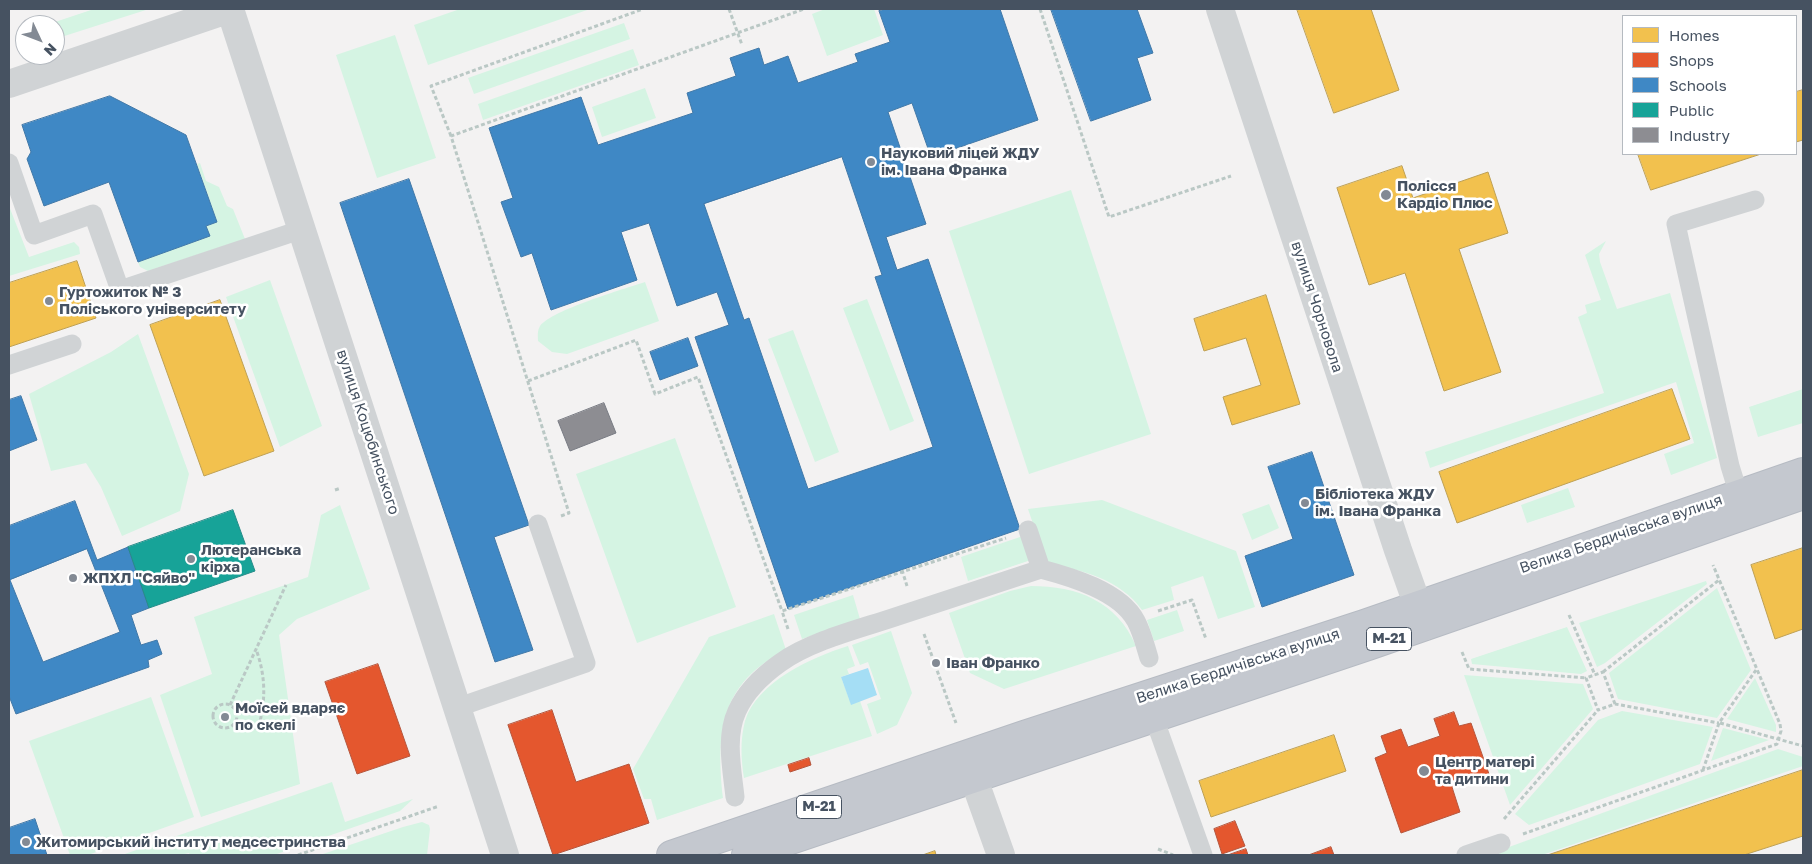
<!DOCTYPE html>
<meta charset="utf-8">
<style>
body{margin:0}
#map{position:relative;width:1812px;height:864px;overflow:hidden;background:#f3f2f2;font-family:"Golos Text",sans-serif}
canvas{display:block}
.frame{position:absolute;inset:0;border:10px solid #465261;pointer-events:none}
.legend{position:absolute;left:1622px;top:15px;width:175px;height:140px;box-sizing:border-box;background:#fff;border:1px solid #b5bac0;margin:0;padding:6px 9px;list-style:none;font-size:15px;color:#465261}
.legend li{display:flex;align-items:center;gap:10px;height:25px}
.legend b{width:25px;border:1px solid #b5bac0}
.north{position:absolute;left:15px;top:15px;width:50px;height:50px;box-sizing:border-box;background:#fff;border:1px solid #b5bac0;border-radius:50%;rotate:133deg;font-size:14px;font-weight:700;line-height:20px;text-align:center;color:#465261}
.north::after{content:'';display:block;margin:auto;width:18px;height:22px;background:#838a94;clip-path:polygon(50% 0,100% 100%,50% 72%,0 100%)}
</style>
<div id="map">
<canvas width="1812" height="864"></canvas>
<div class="frame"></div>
<ul class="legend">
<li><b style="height:14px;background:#f2c14e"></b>Homes</li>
<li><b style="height:14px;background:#e4572e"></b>Shops</li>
<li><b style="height:14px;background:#3f88c5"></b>Schools</li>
<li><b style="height:14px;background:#17a398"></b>Public</li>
<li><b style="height:14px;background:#8d8d92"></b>Industry</li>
</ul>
<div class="north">N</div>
</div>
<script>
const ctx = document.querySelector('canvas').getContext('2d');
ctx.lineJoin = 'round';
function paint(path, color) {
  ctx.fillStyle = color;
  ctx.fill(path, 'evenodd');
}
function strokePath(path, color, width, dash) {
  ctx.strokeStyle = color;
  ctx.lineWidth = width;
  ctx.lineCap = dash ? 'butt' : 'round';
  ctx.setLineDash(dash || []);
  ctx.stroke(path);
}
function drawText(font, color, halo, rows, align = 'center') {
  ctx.font = font + ' "Golos Text",sans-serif';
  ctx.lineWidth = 5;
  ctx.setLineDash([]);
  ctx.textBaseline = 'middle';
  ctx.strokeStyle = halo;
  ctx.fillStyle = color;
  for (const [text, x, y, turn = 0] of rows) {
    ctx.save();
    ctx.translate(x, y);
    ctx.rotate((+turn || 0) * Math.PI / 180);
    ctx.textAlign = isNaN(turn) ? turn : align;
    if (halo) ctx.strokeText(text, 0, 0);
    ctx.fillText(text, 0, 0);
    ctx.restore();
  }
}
paint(new Path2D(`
 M94,9H149L55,39V25H46Z
 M460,9H590L428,65L414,25Z
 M825,9H874L883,35L827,56L812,14Z
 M624,23L630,39L474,94L468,78Z
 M395,35L436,158L377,178L336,55Z
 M633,49L639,65L483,120L478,104Z
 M645,88L656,118L602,137L592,107Z
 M200,163L206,181L219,187L227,206L233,209L245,239L148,271L140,267L138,262L209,236L206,226L217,222L197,164Z
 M1071,190L1151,434L1029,474L949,231Z
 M9,206L29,257L74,242L79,247L80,254L9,276Z
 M1606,241L1599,254L1600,262L1617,309L1670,293L1717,458L1671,475L1664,454L1694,443L1676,382L1430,468L1425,452L1604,393L1578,317L1587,313L1585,305L1601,300L1585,255Z
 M270,280L322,426L280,447L226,297Z
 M645,282L659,321L567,354L552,352L538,341C538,336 537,331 540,326C552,310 624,289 645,282Z
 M867,299L914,421L890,431L843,308Z
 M793,330L839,452L815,462L768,339Z
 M138,334L189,474L180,511L122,536L101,487L86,463L51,471L29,394L111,352Z
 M1803,389V423L1758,437L1749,407Z
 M675,438L736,607L637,643L576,474Z
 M1568,488L1575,507L1527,523L1521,505Z
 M1102,500L1236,551L1255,607L1218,619L1203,576L1171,587L1174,600L1142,610C1122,581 1081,568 1047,565L1028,509Z
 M1269,504L1279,528L1252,540L1242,514Z
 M340,505L370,589L297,619L279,635L300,784L201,817L160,695L212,674L194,617L308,577L321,515Z
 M1023,536L1031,560L968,581L961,557Z
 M1706,581L1707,584L1605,663L1597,667L1579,623Z
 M1031,586C1077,586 1117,601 1136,646L1004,689L970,673L949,613L1010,591Z
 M1717,588L1751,670L1717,718L1618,699L1609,673Z
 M853,595L860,619L802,639L794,615Z
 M1177,610L1184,631L1154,641L1147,620Z
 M774,614L786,650C720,683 716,732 723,798L657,820L651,799H644L633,769L709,637Z
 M1567,627L1587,671L1581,674L1472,664L1471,659Z
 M891,631L912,693L897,725L877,734L867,704L881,699L868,662L860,665L852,645Z
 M848,646L855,666L847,669L849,674L841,677L851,704L860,701L872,736L744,778C741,759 740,740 745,721C757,682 812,657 848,646Z
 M1464,675L1583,684L1593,709L1510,805Z
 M1755,678L1776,725V732L1727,719Z
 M151,697L194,817L88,855H70L29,741Z
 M1622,711L1713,727L1700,764L1529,825L1515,814L1598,720Z
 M1723,728L1769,740L1711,761Z
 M1778,749L1803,757V766L1542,855H1495L1509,847Z
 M332,782L345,822L413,799L400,811L274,855H190L189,853L181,855H122Z
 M422,822L429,825L430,829L427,855H320L403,827Z`), '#d5f4e3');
paint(new Path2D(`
 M868,668L877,695L851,705L841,677Z`), '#a5def5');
const homes = new Path2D(`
 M1297,9H1371L1399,90L1334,113Z
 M1803,90V140L1796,142V92Z
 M1638,154H1761L1651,190Z
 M1402,166L1413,198L1488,172L1508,233L1459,249L1501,372L1444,391L1405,273L1369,285L1337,188Z
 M77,261L96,318L9,347V283Z
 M1266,295L1300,404L1232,425L1223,397L1261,385L1246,338L1204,351L1194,319Z
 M220,300L274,451L204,476L150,325Z
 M1672,389L1690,439L1457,523L1439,472Z
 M1803,548V629L1775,639L1751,565Z
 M1334,735L1346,771L1211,817L1199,781Z
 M1803,770V836L1744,855H1548Z
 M935,851L936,855H923Z`);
paint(homes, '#f2c14e');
strokePath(homes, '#bea054', 1);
const shops = new Path2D(`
 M378,664L410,756L357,774L325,682Z
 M552,710L576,782L629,764L649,823L553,855L508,725Z
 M1454,712L1459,726L1471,723L1489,774L1452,787L1460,812L1401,833L1375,758L1387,753L1381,736L1401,729L1408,747L1440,736L1434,719Z
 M809,758L811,765L790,772L788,765Z
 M1235,821L1245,846L1222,854L1214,829Z
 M1331,847L1334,855H1309Z
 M1246,849L1248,855H1228Z`);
paint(shops, '#e4572e');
strokePath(shops, '#b5563d', 1);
const schools = new Path2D(`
 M886,9H1000L1038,120L931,157L912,103L888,112L926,224L886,237L897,270L928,259L1020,529L788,609L695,337L729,325L717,292L677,306L649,223L621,232L637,280L551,310L532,253L521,257L501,202L513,198L489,128L581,97L598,145L693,113L687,93L736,76L730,58L759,48L764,65L788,56L798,83L858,62L855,54L890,42L879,11ZM842,157L882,275L875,277L933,447L808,489L749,318L744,320L704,204Z
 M1051,9H1137L1153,53L1137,58L1151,100L1091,121Z
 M110,96L186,135L217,222L206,226L210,236L138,262L109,182L44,206L27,159L31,152L22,125Z
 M409,179L529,525L494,537L533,650L495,662L340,203Z
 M688,338L698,366L660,380L650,352Z
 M21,396L37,440L9,451V400Z
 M1312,452L1354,575L1262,607L1245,556L1293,539L1268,467Z
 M75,501L97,560L128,547L149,608L131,615L141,645L157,640L162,654L148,660L149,667L16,714L9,696V526ZM87,549L120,632L43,662L10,580Z
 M35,819L47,855H9V828Z`);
paint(schools, '#3f88c5');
strokePath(schools, '#4178a7', 1);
const public = new Path2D(`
 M233,510L255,571L149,608L128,547Z`);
paint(public, '#17a398');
strokePath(public, '#258b88', 1);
const industry = new Path2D(`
 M604,403L616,433L570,451L558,421Z`);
paint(industry, '#8d8d92');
strokePath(industry, '#787b83', 1);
const trunk = new Path2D(`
 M671,855L1024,735L1364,624L1803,472
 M746,855L1371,645L1803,495`);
strokePath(trunk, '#b6bbc3', 30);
strokePath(new Path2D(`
 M729,9L742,45
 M1040,9L1109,217L1231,176
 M451,136L431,86L643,9
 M528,381L636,340L655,394L698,377L782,611
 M335,490L341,488
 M561,516L569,513L451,136L804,9
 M902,570L907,586
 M1158,611L1192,600L1206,639
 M1569,615L1595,675
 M788,629L782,611L1006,538
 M924,634L956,723
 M1462,652L1469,669L1586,678
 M1603,672L1719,580
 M213 716a12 12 0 1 1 24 0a12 12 0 1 1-24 0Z
 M1615,704L1603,672L1586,678L1598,710L1615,704L1719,723
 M230,705L286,585
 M236,722L258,729C266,701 266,677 256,649
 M1720,723L1803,746
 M1703,770L1719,723L1756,670
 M1504,819L1598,710
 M1523,834L1777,744L1781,731L1780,724L1713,565
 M1158,849L1173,855
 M298,855L439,806`), '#bac8c5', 3, [4, 2.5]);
strokePath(new Path2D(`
 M9,163L34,235L93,214L120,290L303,229
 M9,365L72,344
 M1742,505L1730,466L1676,224L1755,200
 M1041,569C1071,577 1120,591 1136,621C1142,632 1145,645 1149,658
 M456,708L586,663L538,524
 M1154,718L1203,855
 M735,797C732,769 725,737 737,711C746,691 763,675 780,663C809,642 855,630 889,619C940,602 990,586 1041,569L1028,530
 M1466,855L1501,843`), '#d0d3d5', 19);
strokePath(new Path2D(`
 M230,9L505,855
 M1220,9L1398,550L1425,626
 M9,84L230,9`), '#d0d3d5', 28);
strokePath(new Path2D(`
 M966,757L1001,855`), '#d0d3d5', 28);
strokePath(trunk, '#c4c8cf', 28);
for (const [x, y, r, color] of [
 [871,162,5,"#838a94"],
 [1386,195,6,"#838a94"],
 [49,301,5,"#838a94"],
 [1305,503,5,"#838a94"],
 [191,559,5,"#838a94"],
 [73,578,5,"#838a94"],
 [936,663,5,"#838a94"],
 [225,717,5,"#838a94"],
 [1424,771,6,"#838a94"],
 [26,842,5,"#838a94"]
]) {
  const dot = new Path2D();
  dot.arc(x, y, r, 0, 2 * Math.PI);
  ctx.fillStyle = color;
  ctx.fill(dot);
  strokePath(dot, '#fff', 2);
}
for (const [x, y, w] of [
 [1389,639,45],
 [819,807,45]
]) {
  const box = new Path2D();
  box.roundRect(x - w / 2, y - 11.5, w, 23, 4);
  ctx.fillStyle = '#fff';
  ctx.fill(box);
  strokePath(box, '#465261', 1);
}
drawText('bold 14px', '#465261', null, [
 ["М-21",1389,639],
 ["М-21",819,807]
]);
drawText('bold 15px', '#465261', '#fff', [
 ["Науковий ліцей ЖДУ",881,153],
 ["ім. Івана Франка",881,170],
 ["Полісся",1397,186],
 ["Кардіо Плюс",1397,203],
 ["Гуртожиток № 3",59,292],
 ["Поліського університету",59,309],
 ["Бібліотека ЖДУ",1315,494],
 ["ім. Івана Франка",1315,511],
 ["Лютеранська",201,550],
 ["кірха",201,567],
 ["ЖПХЛ \"Сяйво\"",83,578],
 ["Іван Франко",946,663],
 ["Моїсей вдаряє",235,708],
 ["по скелі",235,725],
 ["Центр матері",1435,762],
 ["та дитини",1435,779],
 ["Житомирський інститут медсестринства",36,842]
], 'left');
drawText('15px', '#465261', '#fff', [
 ["вулиця Чорновола",1317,307,72],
 ["вулиця Коцюбинського",368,432,72],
 ["Велика Бердичівська вулиця",1621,534,-19],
 ["Велика Бердичівська вулиця",1238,666,-18]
]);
</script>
